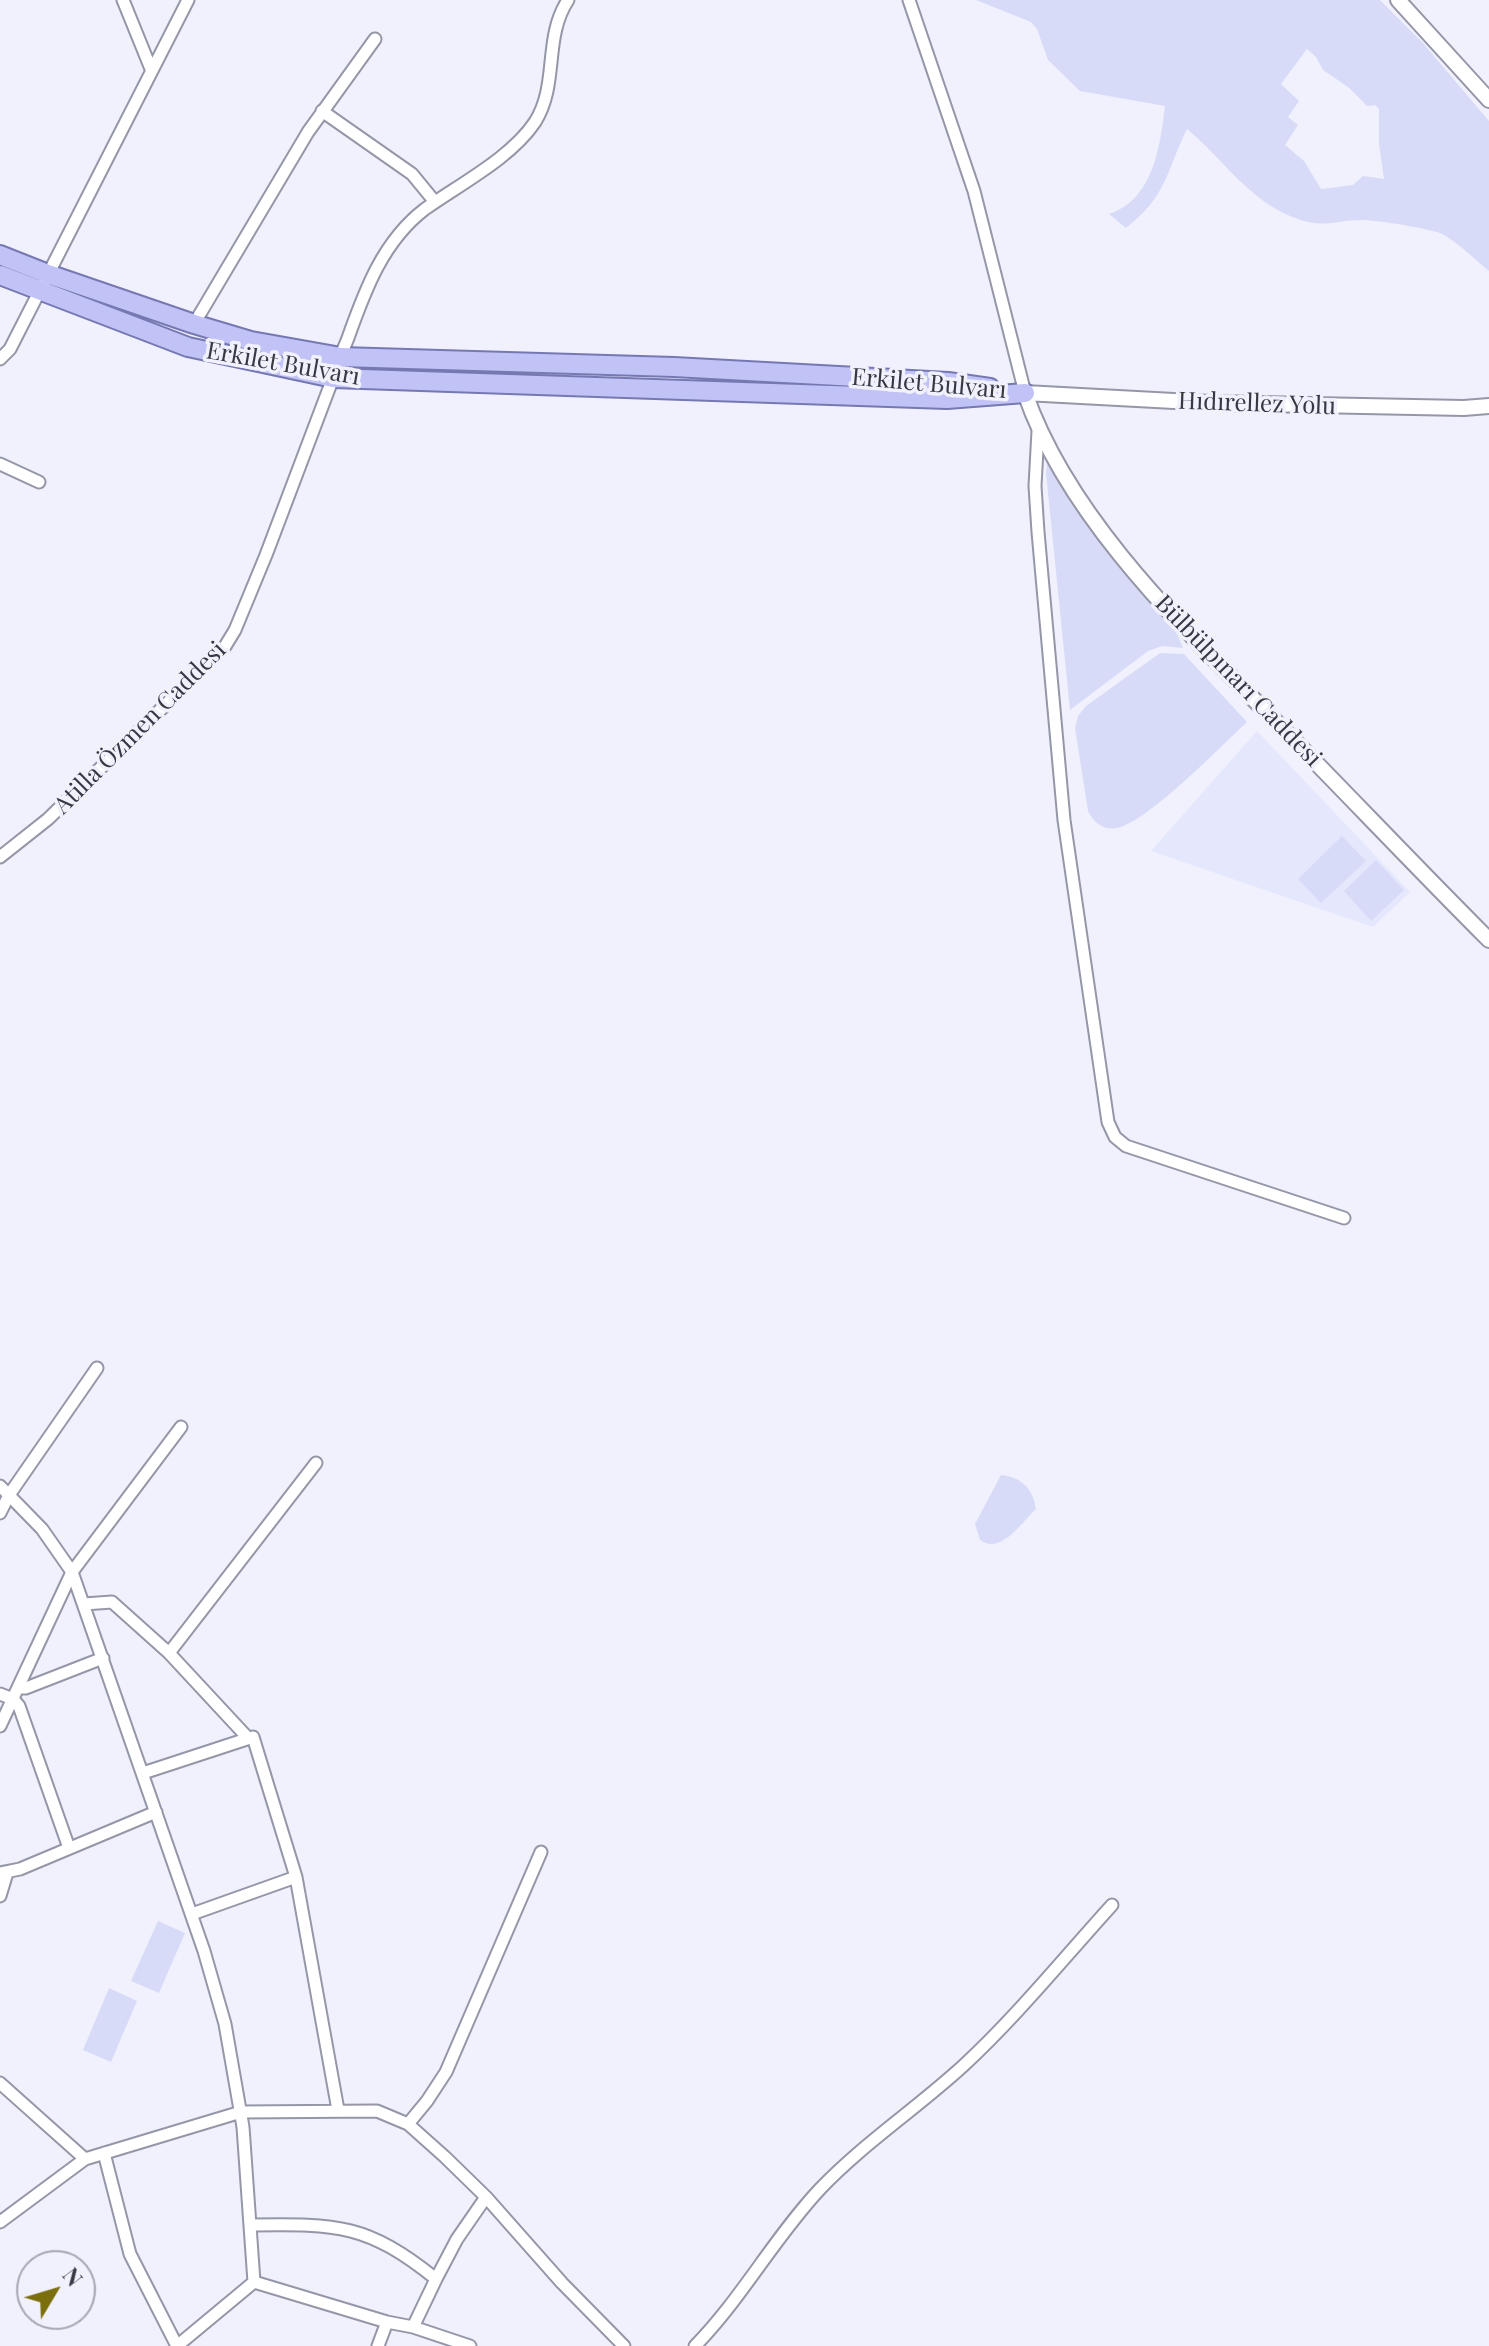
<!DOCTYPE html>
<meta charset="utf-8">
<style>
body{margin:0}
#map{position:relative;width:1489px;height:2346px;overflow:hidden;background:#f0f1fd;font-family:"Playfair Display",serif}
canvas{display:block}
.north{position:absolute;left:16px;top:2250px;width:80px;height:80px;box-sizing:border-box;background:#f0f1fd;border:2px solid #a6a7b1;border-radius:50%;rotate:52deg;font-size:22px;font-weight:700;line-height:32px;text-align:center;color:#383940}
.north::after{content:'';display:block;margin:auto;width:28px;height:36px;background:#7b6f0d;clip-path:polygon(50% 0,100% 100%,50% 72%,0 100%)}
</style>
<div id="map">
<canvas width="1489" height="2346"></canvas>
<div class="north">N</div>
</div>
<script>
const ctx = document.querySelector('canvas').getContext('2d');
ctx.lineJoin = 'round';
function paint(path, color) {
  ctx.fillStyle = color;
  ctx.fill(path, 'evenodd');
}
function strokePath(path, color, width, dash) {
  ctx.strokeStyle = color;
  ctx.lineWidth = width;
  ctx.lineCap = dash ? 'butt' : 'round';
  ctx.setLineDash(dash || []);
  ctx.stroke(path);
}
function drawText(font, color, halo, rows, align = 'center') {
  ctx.font = font + ' "Playfair Display",serif';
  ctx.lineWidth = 7;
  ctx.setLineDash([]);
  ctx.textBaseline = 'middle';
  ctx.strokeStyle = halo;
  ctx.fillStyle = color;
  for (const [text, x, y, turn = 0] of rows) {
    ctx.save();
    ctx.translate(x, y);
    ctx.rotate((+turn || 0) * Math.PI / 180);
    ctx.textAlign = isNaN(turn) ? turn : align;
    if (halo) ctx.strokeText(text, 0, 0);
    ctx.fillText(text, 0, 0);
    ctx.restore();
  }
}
paint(new Path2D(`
 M1257,731L1410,892L1373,927L1151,851Z`), '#e5e7fc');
paint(new Path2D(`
 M976,0H1380L1423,43L1489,121V271C1474,259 1457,241 1440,233C1430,229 1373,219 1361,220C1338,220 1326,228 1301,220C1250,204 1225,160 1187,129C1166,172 1167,196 1126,228L1109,214C1154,199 1160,146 1165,106L1080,91L1048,60L1037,29L1031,22ZM1307,49L1316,57L1323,70L1348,87L1367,106L1375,105L1379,109V144L1384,179L1363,176L1353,185L1321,189L1304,161L1285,145L1298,125L1288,117L1299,101L1281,84Z
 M1049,448L1167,609L1183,648L1162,646L1148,651L1070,710L1046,473Z
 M1160,653L1184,654L1247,722C1221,746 1149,821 1117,828C1104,831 1093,822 1088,811L1075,728L1078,716L1086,706Z
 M1342,836L1366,861L1321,903L1298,879Z
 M1376,860L1404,890L1371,921L1344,891Z
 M1001,1475C1021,1477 1033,1488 1036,1509C1021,1523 1001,1555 980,1540L975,1524Z
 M158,1921L185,1933L159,1993L131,1981Z
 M109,1988L137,2001L111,2062L83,2050Z`), '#d8dbf7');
const minor = new Path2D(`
 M123,0L151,69
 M909,0L974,191L1025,393
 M322,111L412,174L435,202
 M194,324L308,132L375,39
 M0,359L10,349L188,0
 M1038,431L1035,486L1038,532L1064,820L1108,1122L1115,1137L1126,1146L1344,1218
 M0,464L39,482
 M0,857L48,819L224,648L235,630L266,555L333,378C335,363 343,352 348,338C365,290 383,241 425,209C460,184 511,158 535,122C559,84 543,38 568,0
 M0,1486L42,1529L72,1572L204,1951L225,2024L243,2127L254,2282
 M0,1513L9,1495L97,1368
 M84,1604L112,1602L169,1653L248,1738
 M169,1653L316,1463
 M18,1688H26L103,1658
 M0,1694L13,1699L19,1706L69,1848
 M0,1726L72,1572L181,1427
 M143,1773L253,1737L296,1877L192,1914
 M0,1873L20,1869L156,1812
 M296,1877L338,2110
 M0,1896L7,1873
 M0,2083L85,2159
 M408,2124L427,2101L446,2072L541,1852
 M104,2153L130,2254L177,2346
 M0,2222L85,2159L241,2112L377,2111L408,2124L445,2157L486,2197L562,2283L624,2346
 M250,2225C337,2224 366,2223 436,2279L413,2327L387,2322L254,2282
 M436,2279L457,2239L486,2197
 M413,2327L470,2346
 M177,2346L254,2282
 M378,2346L387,2322
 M695,2346C742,2298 774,2238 820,2189C864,2143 916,2109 963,2066C1016,2017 1063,1959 1112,1905`);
const tertiary = new Path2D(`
 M1398,0L1489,100
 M1489,406L1464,408L1211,403L1025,393C1069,521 1188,632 1281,727C1351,798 1419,870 1489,940`);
const primary = new Path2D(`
 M0,255L48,274L194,324L251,341L341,357L674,367L948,382L990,388
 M0,275L188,347L333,378L947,399L1025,393`);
strokePath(minor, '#9596a7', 15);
strokePath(tertiary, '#9596a7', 18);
strokePath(primary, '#7678b2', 22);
strokePath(minor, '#fff', 11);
strokePath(tertiary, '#fff', 14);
strokePath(primary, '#c1c2f5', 18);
drawText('24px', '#383940', '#f0f1fd', [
 ["Erkilet Bulvarı",283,364,10],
 ["Erkilet Bulvarı",929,384,5],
 ["Hıdırellez Yolu",1257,404,2],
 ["Bülbülpınarı Caddesi",1238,681,46],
 ["Atilla Özmen Caddesi",140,728,-45]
]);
</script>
